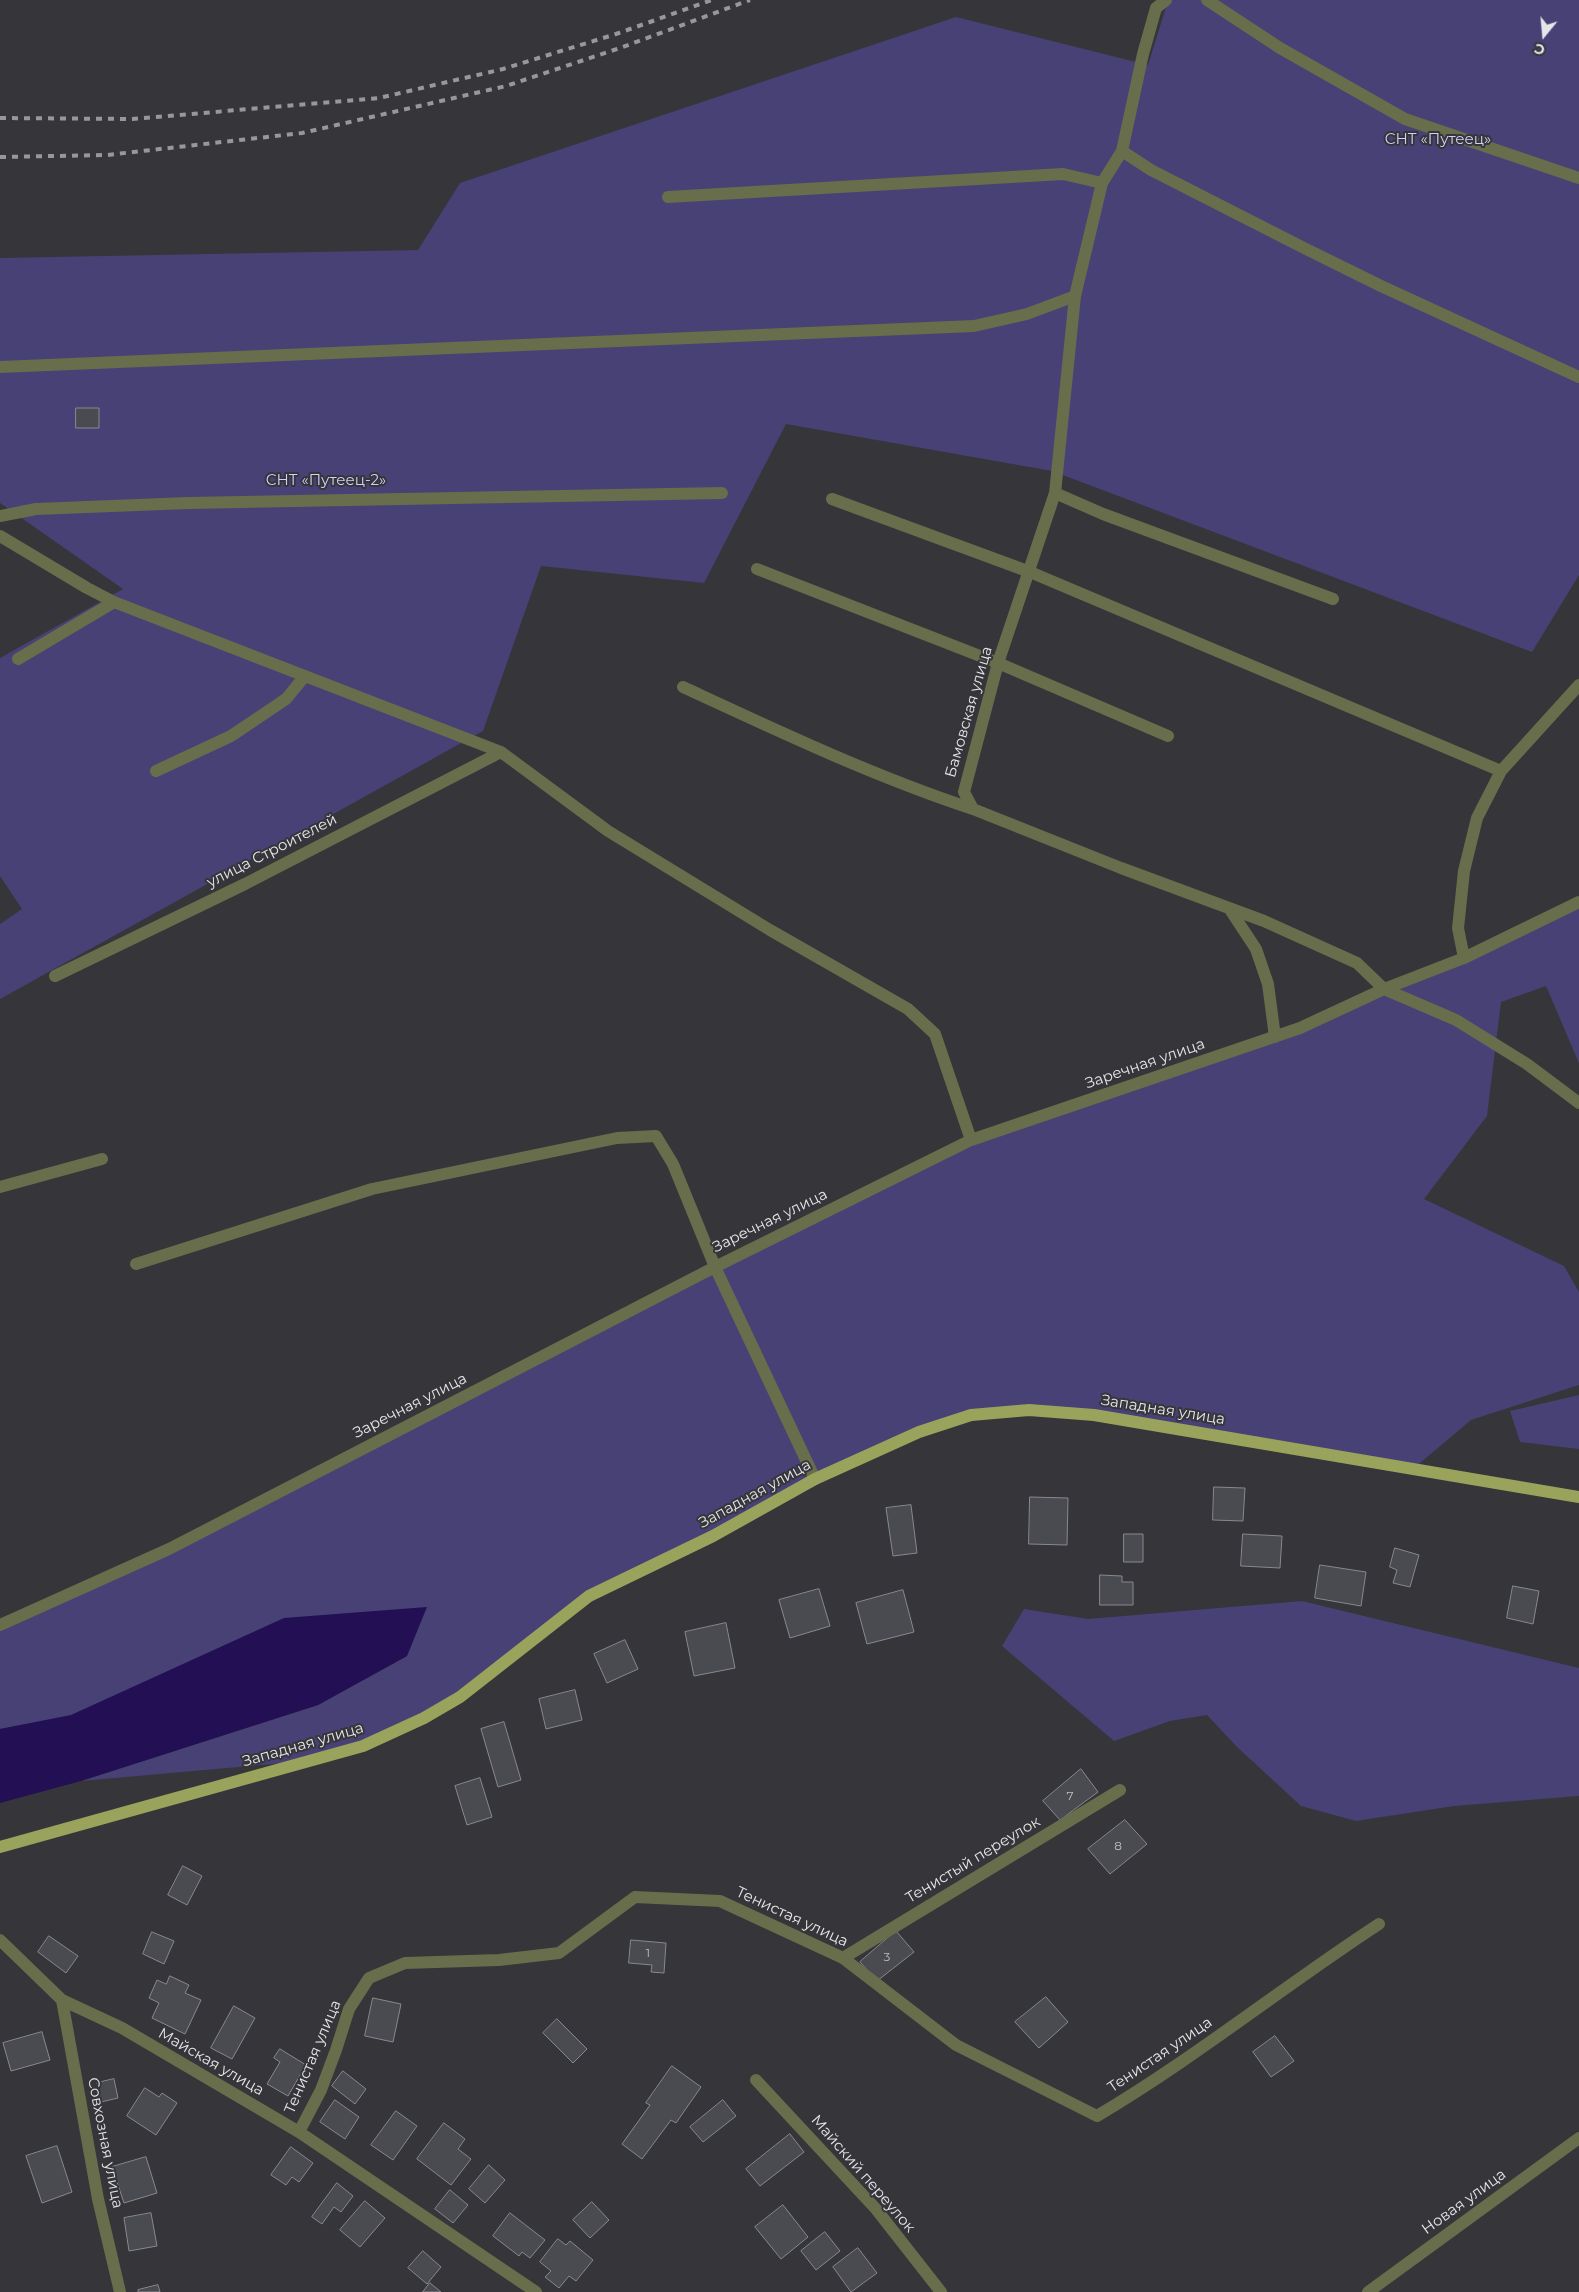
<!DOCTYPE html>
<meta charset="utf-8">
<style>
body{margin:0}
#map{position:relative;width:1579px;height:2292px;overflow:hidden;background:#35353a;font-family:Montserrat,sans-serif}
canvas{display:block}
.north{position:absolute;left:1519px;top:10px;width:50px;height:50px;-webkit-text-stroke:4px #35353a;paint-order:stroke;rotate:197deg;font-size:14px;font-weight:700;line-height:20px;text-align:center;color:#e6e6ea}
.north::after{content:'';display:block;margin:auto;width:18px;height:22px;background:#e6e6ea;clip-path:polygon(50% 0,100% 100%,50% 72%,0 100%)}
</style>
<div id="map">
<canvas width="1579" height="2292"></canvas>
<div class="north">С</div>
</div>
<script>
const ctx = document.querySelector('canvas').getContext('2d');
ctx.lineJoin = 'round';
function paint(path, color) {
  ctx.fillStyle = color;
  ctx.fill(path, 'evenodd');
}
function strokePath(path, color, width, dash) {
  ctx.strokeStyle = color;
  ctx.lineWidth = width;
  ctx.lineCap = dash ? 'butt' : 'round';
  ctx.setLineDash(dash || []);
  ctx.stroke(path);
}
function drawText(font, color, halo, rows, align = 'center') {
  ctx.font = font + ' Montserrat,sans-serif';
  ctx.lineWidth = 4;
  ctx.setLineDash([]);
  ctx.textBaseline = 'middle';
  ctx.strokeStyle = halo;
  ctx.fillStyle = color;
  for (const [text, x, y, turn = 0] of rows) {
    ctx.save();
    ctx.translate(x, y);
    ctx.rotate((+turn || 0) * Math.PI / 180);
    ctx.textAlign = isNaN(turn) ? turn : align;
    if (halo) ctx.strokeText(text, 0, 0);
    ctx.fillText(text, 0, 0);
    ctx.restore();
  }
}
paint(new Path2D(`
 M1171,0H1579V575L1532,652L1052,471L786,424L704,583L541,566L483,731L0,999V924L22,909L0,876V658L123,589L0,503V258L418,250L460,183L956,17L1148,65L1166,7Z
 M1579,902V1063L1546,986L1501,1002L1487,1116L1424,1199L1564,1266L1579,1292V1385L1471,1420L1414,1468L1094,1415H971L919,1432L589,1596L424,1718L306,1761L81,1781L318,1705L407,1656L0,1729V1625L169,1549L971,1140L1275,1037Z
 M1579,1395V1449L1520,1442L1510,1411Z
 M1302,1601L1579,1668V1796L1454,1806L1356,1821L1301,1806L1237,1747L1207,1715L1170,1721L1114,1741L1002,1646L1024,1609L1088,1619Z`), '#474175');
paint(new Path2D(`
 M427,1607L407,1656L318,1705L81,1781L0,1803V1729L71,1715L284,1618Z`), '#220f54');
const building = new Path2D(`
 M76,408H99V428H76Z
 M1214,1487L1245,1488L1243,1521L1213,1520Z
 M1030,1497L1068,1498L1067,1545L1029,1544Z
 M911,1505L917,1553L893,1556L886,1508Z
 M1124,1534H1143V1562H1124Z
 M1243,1534L1282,1536L1280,1568L1241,1566Z
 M1395,1548L1419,1555L1410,1587L1393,1583L1397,1570L1390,1567Z
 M1320,1565L1366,1572L1361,1606L1315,1598Z
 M1100,1575L1122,1576V1582H1133V1605H1100Z
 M1513,1586L1539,1591L1533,1624L1507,1618Z
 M819,1589L830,1626L790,1638L779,1600Z
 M903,1590L914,1632L867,1644L856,1603Z
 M726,1623L735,1668L694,1676L685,1632Z
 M625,1640L638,1669L607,1683L594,1654Z
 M575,1690L582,1720L546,1729L539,1699Z
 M504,1722L521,1780L498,1787L481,1729Z
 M1081,1769L1098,1792L1060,1820L1043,1801Z
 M480,1778L492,1817L467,1825L455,1786Z
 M1125,1820L1147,1844L1110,1874L1088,1849Z
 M183,1866L202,1876L187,1905L168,1895Z
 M896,1931L914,1952L877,1981L860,1962Z
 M152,1932L174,1941L164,1964L143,1954Z
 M49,1936L78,1956L66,1973L38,1952Z
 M631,1940L666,1943L664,1973L651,1972L652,1965L629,1963Z
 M170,1976L189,1985L185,1993L201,2000L185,2034L152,2018L159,2003L149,1998L157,1980L166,1984Z
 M1046,1997L1068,2022L1039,2048L1015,2022Z
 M373,1998L401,2004L393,2042L365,2036Z
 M234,2006L255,2018L232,2059L211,2048Z
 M557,2019L587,2049L573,2063L543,2033Z
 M42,2032L50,2060L11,2071L3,2043Z
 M1275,2036L1294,2061L1271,2077L1253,2052Z
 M280,2049L306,2065L288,2096L267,2084L280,2062L274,2058Z
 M672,2066L701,2087L676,2123L671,2120L642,2159L622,2144L650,2105L646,2103Z
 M343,2071L366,2089L355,2104L332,2086Z
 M114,2079L118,2098L101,2102L97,2083Z
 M145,2088L159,2097L162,2093L177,2103L156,2135L127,2116Z
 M335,2100L359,2117L345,2139L320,2122Z
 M723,2100L736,2116L703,2142L690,2127Z
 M396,2111L417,2126L393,2160L371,2145Z
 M444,2123L465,2139L458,2149L471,2159L451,2185L417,2159Z
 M790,2134L804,2152L760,2186L746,2169Z
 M57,2146L72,2192L42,2203L26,2156Z
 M291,2147L313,2163L299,2182L292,2177L286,2185L271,2175Z
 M146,2157L157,2193L124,2203L112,2167Z
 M489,2165L505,2180L485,2203L469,2189Z
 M337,2183L353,2196L341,2212L334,2207L322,2224L312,2217Z
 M450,2190L468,2205L453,2223L435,2209Z
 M365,2201L385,2218L360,2247L340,2230Z
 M592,2202L609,2220L590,2238L573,2220Z
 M783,2205L808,2237L781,2259L755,2227Z
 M151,2213L157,2246L129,2251L124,2218Z
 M510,2213L545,2240L530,2258L522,2252L519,2256L493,2236Z
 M825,2232L840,2251L816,2270L801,2251Z
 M558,2239L566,2245L570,2241L593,2260L576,2281L569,2276L559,2288L545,2277L551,2271L540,2262Z
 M858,2248L877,2273L851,2292L833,2267Z
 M423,2251L441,2267L427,2284L408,2268Z
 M430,2283L441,2292H423Z
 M158,2285L160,2292H138V2290Z`);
paint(building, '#4a4a51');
strokePath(building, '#88888f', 1);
strokePath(new Path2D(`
 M1166,0L1156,8L1143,54L1122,151L1102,183L1075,296L1055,493L998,663L964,792L973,809L1121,868L1264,921L1357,963L1384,989L1456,1020L1527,1064L1579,1103
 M1207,0L1280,48L1405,119L1579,178
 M1122,151L1151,170L1304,248L1381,286L1579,377
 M668,197L1063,174L1102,183
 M0,367L974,326L1027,314L1075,296
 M1055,493L1103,514L1333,599
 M832,499L1030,572L1501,771
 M0,516L36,509L188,503L722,493
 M0,536L87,588L114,602L501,752L608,831L770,930L908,1009L935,1034L971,1140
 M757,569L998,663L1168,736
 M18,659L114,602
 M683,687C778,731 873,776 973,809
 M156,771L231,736L286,699L305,676
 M1229,908L1256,949L1268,984L1275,1037
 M1464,958L1458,928L1464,871L1477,818L1501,771L1579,685
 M55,976L245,884L501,752
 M0,1187L102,1159
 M136,1264L372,1189L617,1138L656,1136L673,1164L715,1267L815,1479
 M0,1625L169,1549L715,1267L971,1140L1300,1028L1384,989L1464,958L1579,902
 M0,1940L62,2000L122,2028L299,2132L536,2292
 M843,1958L1120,1790
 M62,2000L98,2199L120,2292
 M756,2080L876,2209L941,2292
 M299,2132L321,2090L336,2050L349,2009L369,1978L405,1963L499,1960L559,1953L635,1897L720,1901L843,1958L956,2045L1097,2116C1195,2058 1284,1986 1379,1924
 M1368,2292L1579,2138`), '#686d4b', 12);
strokePath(new Path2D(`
 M0,1847L363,1746L424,1718L460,1697L589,1596L713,1536L815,1479L919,1432L971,1415L1029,1410L1094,1415L1579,1497`), '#9aa35b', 12);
strokePath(new Path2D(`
 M0,118L132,119L379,98L503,69L616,34L712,0
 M0,157L107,155L302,133L506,86L620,48L750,0`), '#97979c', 4, [6, 6]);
drawText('12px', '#bfbfc4', null, [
 ["7",1070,1796],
 ["8",1118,1846],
 ["1",648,1953],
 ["3",887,1957]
]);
drawText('15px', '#d2d0fa', '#35353a', [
 ["СНТ «Путеец»",1438,140],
 ["СНТ «Путеец-2»",326,481]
]);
drawText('15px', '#e6e6ea', '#35353a', [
 ["Бамовская улица",969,712,-74],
 ["улица Строителей",272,851,-27],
 ["Заречная улица",1145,1064,-19],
 ["Заречная улица",770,1221,-26],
 ["Заречная улица",410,1406,-27],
 ["Западная улица",1163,1410,9],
 ["Западная улица",755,1494,-29],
 ["Западная улица",303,1745,-16],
 ["Тенистый переулок",973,1860,-31],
 ["Тенистая улица",792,1917,25],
 ["Тенистая улица",1160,2055,-34],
 ["Тенистая улица",313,2057,-67],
 ["Майская улица",211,2062,30],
 ["Совхозная улица",105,2143,79],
 ["Майский переулок",863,2174,49],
 ["Новая улица",1464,2202,-36]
]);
</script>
